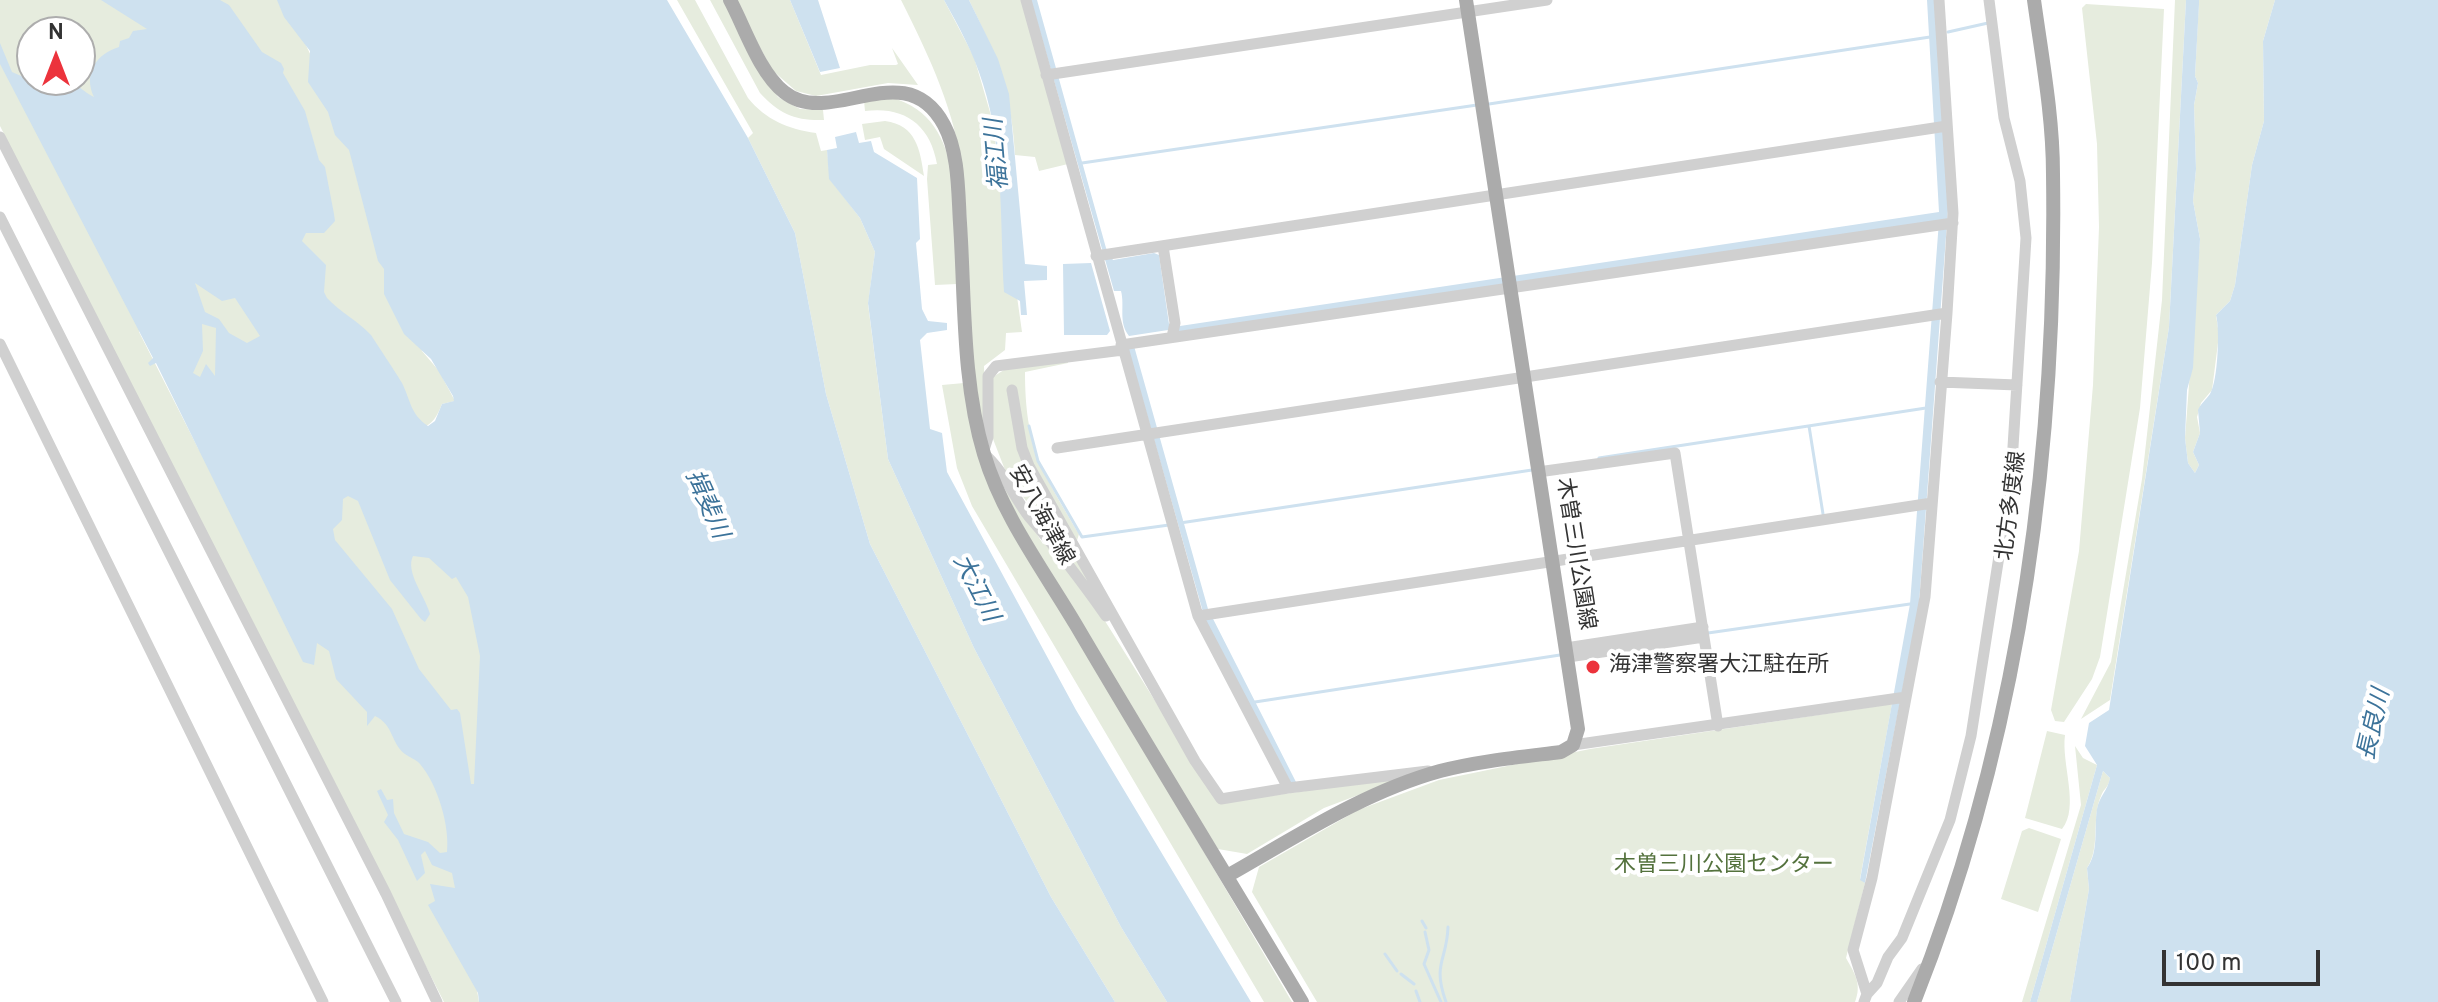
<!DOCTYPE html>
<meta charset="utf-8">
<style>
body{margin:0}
#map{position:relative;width:2438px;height:1002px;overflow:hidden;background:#fff;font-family:Overpass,sans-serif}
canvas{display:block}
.north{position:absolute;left:16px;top:16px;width:80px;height:80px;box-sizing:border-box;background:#fff;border:2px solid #adadad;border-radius:50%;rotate:0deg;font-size:22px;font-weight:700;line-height:32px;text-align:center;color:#333}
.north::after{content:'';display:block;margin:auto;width:28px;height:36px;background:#ec333c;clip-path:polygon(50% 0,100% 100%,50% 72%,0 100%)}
.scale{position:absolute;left:2162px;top:950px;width:158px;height:36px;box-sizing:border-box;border:4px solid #333;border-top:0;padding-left:10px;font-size:24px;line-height:28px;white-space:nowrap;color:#333;-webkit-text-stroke:6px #fff;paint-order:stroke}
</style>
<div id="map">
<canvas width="2438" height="1002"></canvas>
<div class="north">N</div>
<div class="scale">100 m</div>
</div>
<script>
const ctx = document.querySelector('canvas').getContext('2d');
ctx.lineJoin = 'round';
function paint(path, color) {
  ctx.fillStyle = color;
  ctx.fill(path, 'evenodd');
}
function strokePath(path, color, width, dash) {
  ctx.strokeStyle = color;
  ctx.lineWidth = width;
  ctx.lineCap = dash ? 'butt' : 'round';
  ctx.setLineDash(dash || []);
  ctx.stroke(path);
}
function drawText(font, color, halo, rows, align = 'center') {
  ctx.font = font + ' Overpass,"Noto Sans JP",sans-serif';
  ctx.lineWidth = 8;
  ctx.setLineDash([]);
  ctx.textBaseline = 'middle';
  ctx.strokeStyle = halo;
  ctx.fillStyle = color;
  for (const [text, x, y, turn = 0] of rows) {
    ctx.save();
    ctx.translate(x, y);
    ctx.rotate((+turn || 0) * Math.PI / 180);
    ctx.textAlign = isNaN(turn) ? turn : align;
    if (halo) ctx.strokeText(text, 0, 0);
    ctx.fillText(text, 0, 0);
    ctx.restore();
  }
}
paint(new Path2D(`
 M0,0H112L146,22L201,103L139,332L198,448L323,634L442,787L479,1002H444L0,126ZM32,32H80V80H32Z
 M193,0H285L351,142L422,351L439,371L455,401L442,404C437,417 433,423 421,429L334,330Z
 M677,0H695L748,98C766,120 788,129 816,133L821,151L827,150L830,179L860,218L875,252L868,304L888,459L974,648L1121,927L1167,1002H1115L1051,897L870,544L826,394L795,233L748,138L753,133Z
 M710,0H724L778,97L800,109L823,110L824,120C796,121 779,114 760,93Z
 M735,0H790L821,75L870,65H896L898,64L892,48L918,85L888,83L816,96L796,91L772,70Z
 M901,0H944L974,57L992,119L1022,332L1006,333L1005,350L984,366L985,433C963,351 973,261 963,177C956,112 930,58 901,0Z
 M969,0H1021L1068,164L1039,171L1035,157L1015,155C1012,94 996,55 969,0Z
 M2175,0H2186L2169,327L2110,700L2081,719L2111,662L2142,479L2162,300Z
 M2199,0H2275L2263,41L2264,121L2252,165L2235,285L2230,301L2216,315L2219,335L2212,390L2201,403L2197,417L2200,433L2193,452L2199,465L2195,473L2188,463L2185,438L2200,239L2193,201L2196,169L2194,105L2198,83L2195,76Z
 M2086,4L2164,9L2152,263L2140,408L2100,657L2092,679L2064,722L2055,721L2051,710L2079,551L2093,385L2099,227L2097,144L2082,8Z
 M892,98C969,118 954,222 957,284L935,285L927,179L928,165L937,164C930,124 904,106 865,111L864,101Z
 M885,121C916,125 920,149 924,176L884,149L880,137L865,140L862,124Z
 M193,248L270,337L239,372L192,383Z
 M1068,360V363L1025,372C1025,448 1042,471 1079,534L1076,544L1019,447L1100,601L1007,475L993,439V377L1007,368Z
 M964,383L998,501L1292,1002H1264L972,506L957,468L942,385Z
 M997,470L1043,544L1048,541L1095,605L1219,803L1406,777L1324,808L1247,854L1218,849L1153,748L1013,509Z
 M343,482L479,586L486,817L315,505Z
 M1892,704L1860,879L1865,883L1846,958C1855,974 1862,984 1855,1002H1317L1252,892L1259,867L1358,810L1439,780L1590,749Z
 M2047,731L2065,735C2061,764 2080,807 2062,829L2025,818Z
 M2075,746L2083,758L2097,765L2030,1002H2022L2081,805Z
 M2103,771L2110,778C2109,787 2104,788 2101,796C2091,818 2101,847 2087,868L2089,889L2070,1002H2037Z
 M2029,828L2061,839L2038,912L2001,899L2022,831Z`), '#e6ecde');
paint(new Path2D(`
 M101,0H220L229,5L262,52L281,63L284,69L283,73L305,111L319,160L325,167L334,214L335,221L324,233H306L302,241L326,265L324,292L327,298C340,312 358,321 371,335C373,338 400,379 402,383C411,401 410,414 428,426L435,421L442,404L454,401L453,396L431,359L404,334L384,294V269L378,261L349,150L335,135L328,112L308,82L310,51L284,17L277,0H667L748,138L795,233L826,394L870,544L1051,897L1115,1002H479L478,993L428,905L435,901L430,884L455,888L452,873L432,865L425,851L421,855L425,873L417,881L398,840L384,822L388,815L377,791L381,789L387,800L393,799L394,813L404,834L428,842L440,853L447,852C450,827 438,785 420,764C416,759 410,758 405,754C391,744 394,725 375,716L367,726V712L336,679L329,651L317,643L314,665L303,662L156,363L150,366L148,363L153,358L0,64V43L12,72L28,79L32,75V80H45L52,86C79,76 71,85 94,97C83,74 96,54 119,47L120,41L129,38L133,31L147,29ZM195,283L222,301L235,298L260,336L247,343L229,333L219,319L205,312ZM202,324L216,328L215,376L206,364L200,377L193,373L203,351ZM348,496L358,501L390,580L421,619L425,622L430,614C425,596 405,572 413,556L429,558L452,579L456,577L468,597L480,656L474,784H471L460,713L457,709L451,710L419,669L392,609L335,540L333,529L342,520L343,499Z
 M790,0H818L840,68L820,72Z
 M944,0H969L998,59L1009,94L1025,264L1047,266V280L1024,281L1027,315H1021L1020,301L1004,292C1000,224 1004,149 983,84C974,54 959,27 944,0Z
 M1031,0H1037L1106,248L1113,260L1154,253L1159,255L1169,324L1180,326L1939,212L1927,0H1935L1948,209L1919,604L1865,883L1860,880L1910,604L1939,221L1181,332L1168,330L1129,336C1118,322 1125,306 1121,291H1114Z
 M2186,0H2199V4L2195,76L2198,83L2194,105L2196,169L2193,201L2200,239L2193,368L2187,390L2185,438L2188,463L2195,473L2199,465L2193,452L2200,433L2198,410C2201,403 2206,400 2210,394C2218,381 2220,329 2216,315L2230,301L2235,285L2252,165L2264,121L2263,41L2275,0H2438V1002H2070L2089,889L2087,868C2099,852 2094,828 2097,809C2099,797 2108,790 2110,778L2103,771L2037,1002H2030L2097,765L2085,746L2089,723L2109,710L2169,327Z
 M856,132L859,143L871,141L874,152L917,178L920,239L916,243L922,309L928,321L947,323V330L927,333L920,340L930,429L942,433L947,472L1076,710L1251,1002H1167L1121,927L974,648L888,459L868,303L875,252L860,218L829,179L827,150L837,148L835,137Z
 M1091,263L1110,331L1107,335H1064L1063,264Z
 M1134,346L1208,609L1296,782H1289L1205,619L1128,348Z`), '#cee1ef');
strokePath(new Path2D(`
 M1948,32L1988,23
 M1489,104L1930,37
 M1082,163L1477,105
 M1029,426L1038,461L1082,537L1169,525
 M1809,426L1823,514
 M1599,458L1926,408
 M1180,523L1532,470
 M1708,633L1910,604
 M1255,702L1560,655
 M1422,921L1426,928
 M1425,932L1429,950L1424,964L1441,1002
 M1385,954L1397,971
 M1401,974L1414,984
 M1416,991L1420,1002
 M1446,1002C1432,963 1447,961 1448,927`), '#cee1ef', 3);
strokePath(new Path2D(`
 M1026,0L1198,616L1288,788L1428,771
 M1046,75L1547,0
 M0,137L386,894L437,1002
 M0,217L396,1002
 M1163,246L1175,323L1172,337
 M1096,256L1947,126
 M0,344L323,1002
 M1121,345L1953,223
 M1940,382L2017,385
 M1012,390L1022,448L1029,466L1195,761L1221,799L1288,788
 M1057,448L1947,313
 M1538,472L1675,453L1718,726
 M1106,616C1082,582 1057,549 1030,518C1013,497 1005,471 983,453L988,437V376L996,366L1123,350
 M1198,616L1932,503
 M1566,648L1703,627
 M1568,657L1704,637
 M1573,745L1906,697
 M1867,994L1877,983L1888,957L1902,938L1950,820L1971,736L2011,479L2026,238L2020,181L2004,118L1989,0
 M1864,1002L1867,994L1853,950L1872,878L1925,597L1947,313L1953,213L1939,0
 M1899,1002L1922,969`), '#d0d0d0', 11);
strokePath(new Path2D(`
 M730,0C745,28 759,72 784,92C831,130 905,52 944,125C959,153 958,192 960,223C965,299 962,381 984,454C1002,515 1044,571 1076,625C1150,751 1227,876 1302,1002
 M1227,876C1296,837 1364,792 1440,771C1479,761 1521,757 1561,752L1573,745L1578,729L1466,0
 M1914,1002C2018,740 2057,455 2053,174C2053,116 2042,58 2034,0`), '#ababab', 14);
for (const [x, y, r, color] of [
 [1593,667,8,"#ec333c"]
]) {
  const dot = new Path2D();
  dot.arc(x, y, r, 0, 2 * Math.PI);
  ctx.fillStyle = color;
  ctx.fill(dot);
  strokePath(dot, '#fff', 3);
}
drawText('22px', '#333', '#fff', [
 ["北方多度線",2013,506,-83],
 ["安八海津線",1040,516,61],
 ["木曽三川公園線",1574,554,81]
]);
drawText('22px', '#333', '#fff', [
 ["海津警察署大江駐在所",1609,667]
], 'left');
drawText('22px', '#54723d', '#fff', [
 ["木曽三川公園センター",1724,867]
]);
drawText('italic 24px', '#3c739a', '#fff', [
 ["福江川",999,154,-95],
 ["揖斐川",705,505,66],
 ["大江川",974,589,63],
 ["長良川",2376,725,-77]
]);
</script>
